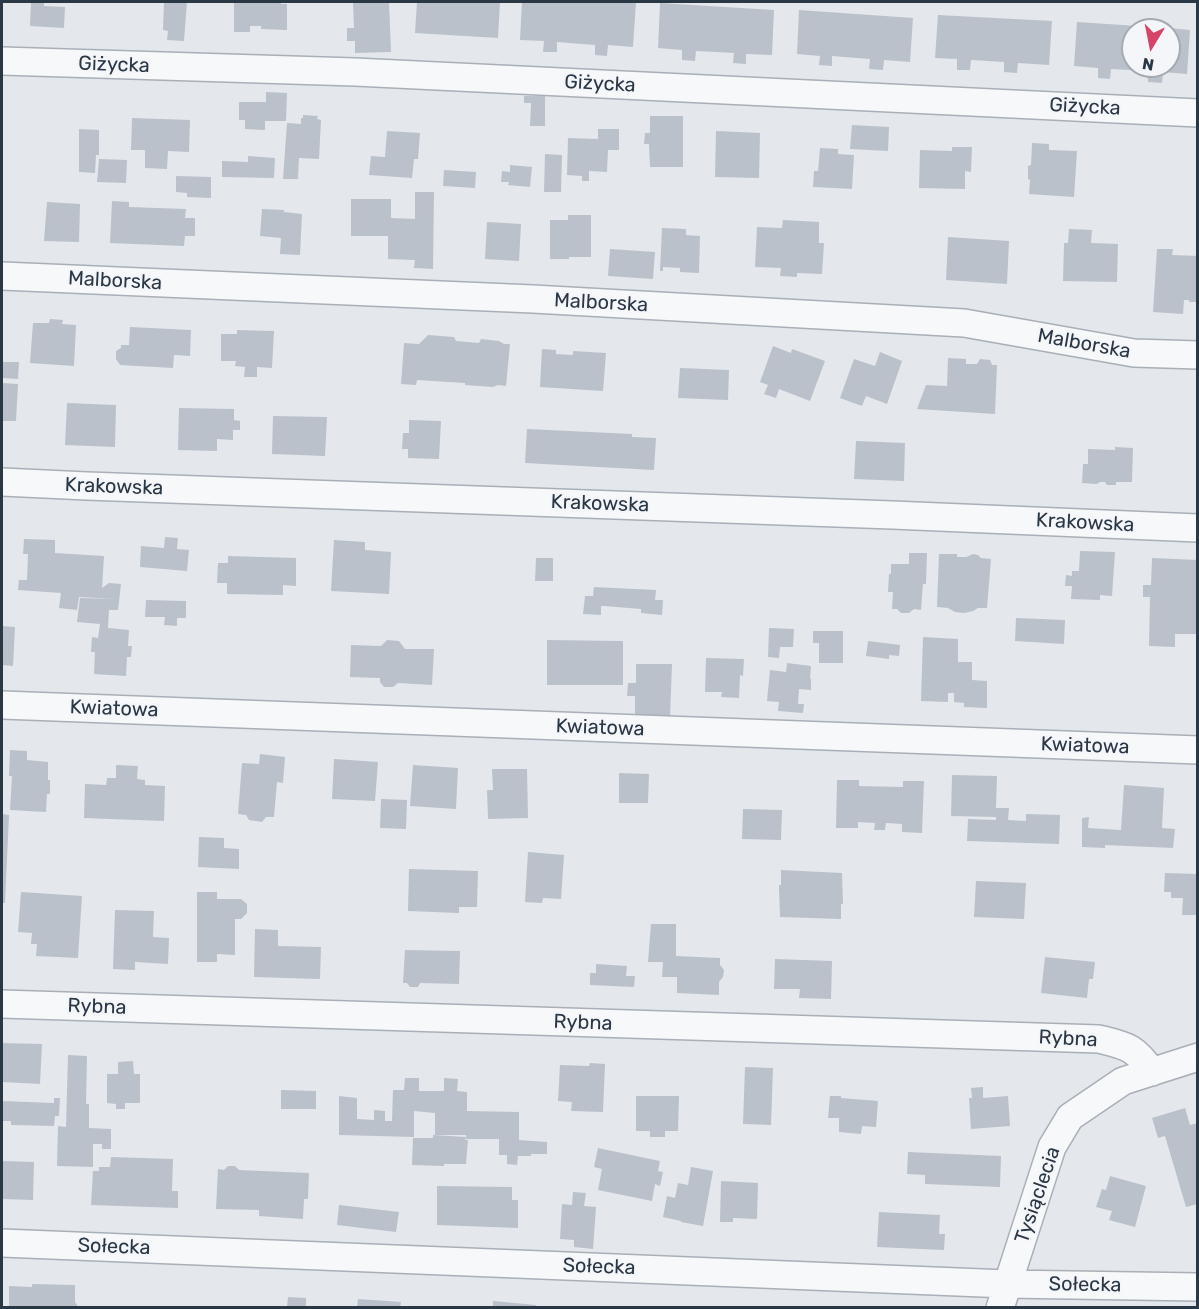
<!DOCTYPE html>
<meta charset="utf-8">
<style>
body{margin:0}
#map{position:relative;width:1199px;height:1309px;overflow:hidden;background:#e4e8ec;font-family:Rubik,sans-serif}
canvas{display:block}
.frame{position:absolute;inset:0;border:3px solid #2a3745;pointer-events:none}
.north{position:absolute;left:1121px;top:18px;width:60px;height:60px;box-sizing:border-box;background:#f4f6f9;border:2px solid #a3aab1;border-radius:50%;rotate:190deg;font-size:16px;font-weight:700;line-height:24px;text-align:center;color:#2a3745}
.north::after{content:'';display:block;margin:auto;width:21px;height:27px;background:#d54568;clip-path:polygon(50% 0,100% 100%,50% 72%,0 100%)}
</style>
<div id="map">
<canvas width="1199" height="1309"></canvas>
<div class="frame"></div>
<div class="north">N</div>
</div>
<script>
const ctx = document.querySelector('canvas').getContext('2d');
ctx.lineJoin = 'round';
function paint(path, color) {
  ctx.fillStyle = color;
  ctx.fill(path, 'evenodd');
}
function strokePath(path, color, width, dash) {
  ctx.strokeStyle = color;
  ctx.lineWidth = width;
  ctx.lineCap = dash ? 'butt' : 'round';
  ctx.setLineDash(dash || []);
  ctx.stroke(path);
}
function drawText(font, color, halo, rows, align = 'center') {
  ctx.font = font + ' Rubik,sans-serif';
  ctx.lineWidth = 4.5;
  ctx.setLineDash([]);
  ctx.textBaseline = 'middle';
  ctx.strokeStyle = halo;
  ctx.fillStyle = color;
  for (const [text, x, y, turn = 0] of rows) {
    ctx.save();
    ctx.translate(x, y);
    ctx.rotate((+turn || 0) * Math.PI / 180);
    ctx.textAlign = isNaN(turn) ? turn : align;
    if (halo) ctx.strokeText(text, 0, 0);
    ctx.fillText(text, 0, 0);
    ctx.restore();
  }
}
paint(new Path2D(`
 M31,2H44V6L65,7L64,28L30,26Z
 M164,2H187L184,41L167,40L168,31L163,30Z
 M234,2H281V4H287V30L261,29V26H250V32H234Z
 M389,2L391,52L355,53V41H347V28H354L353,3Z
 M417,2H500L498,38L415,33Z
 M522,2H636L633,47L608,45L607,56L595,55V45L557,42V52H543L544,41L520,40Z
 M660,3L774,10L772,55L746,54V64L733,63L734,53L696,51L695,61L682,60V50L658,48Z
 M799,10L913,18L910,62L884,60L883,70L869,69L870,59L832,56V66L819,65L820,56L797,54Z
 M938,15L1052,21L1049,65L1018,63L1017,73L1004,72V62L971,60L970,70H957V59L935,58Z
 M1077,22L1168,28V30H1133V66H1169V28L1190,30L1187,74L1163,72L1162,83L1148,82V71L1111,69L1110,79L1098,78V68L1074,66Z
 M266,92L287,93L286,121H265V130L245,129V120H239V102H266Z
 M524,96H545V126H530L531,103H524Z
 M303,115L318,116L317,119L321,120L319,159L299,158L298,179H283L287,123L301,124V118H303Z
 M650,116H683V167H650L649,144H644L645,133H650Z
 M132,118L190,120L189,152L168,151L167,169L145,168V150H131Z
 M852,125L889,127L888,151L850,149Z
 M79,129L99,130V155H96L95,173L79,172Z
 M598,129H619V150H608L607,172L589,171V181H582V176L567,175L568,138L598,139Z
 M387,131L420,133L418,159H414L412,178L369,175L371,156L385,157Z
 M716,131L760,133L759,178L715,177Z
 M1032,143L1049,144V150L1077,151L1074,197L1029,194L1030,180L1028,179V166L1031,165Z
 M952,147H972L971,172L965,171V189L919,188L920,150L952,151Z
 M820,148L838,149V154L854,155L852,189L813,187L814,171H818Z
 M545,154L562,155L561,192H544Z
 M248,156L275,158L274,178L222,177V161L248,162Z
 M99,159L127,160L126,183L97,182Z
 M510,165L532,167L530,187L508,185L509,182H501L502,171L510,172Z
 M444,170L476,172L475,188L443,186Z
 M176,176L211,177V198L187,197V193L176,192Z
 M415,192H434L433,269L414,268L415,260L388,259V236H351V199H391V218L415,219Z
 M112,201L129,202V207L186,209L185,218H195V236H185L184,246L110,243Z
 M47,202L80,204L79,242L44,241Z
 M262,209L284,210V212L302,214L300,255L280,254L281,238L260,236Z
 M568,215H591V257H569V259H550V220H568Z
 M783,220L819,222V243H824L822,274L797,273V277L780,276L781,268L755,267L757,227L782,228Z
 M487,222L521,224L519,261L485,259Z
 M662,228L686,229V235L700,236L699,273L680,272V268L663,267V271H660Z
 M1069,229L1092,230L1091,243L1118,244L1117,282L1063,281L1064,243H1068Z
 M948,237L1009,241L1007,284L946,280Z
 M610,249L655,252L653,279L608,276Z
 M1157,249H1173L1172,255L1198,256V302H1189V300H1184L1183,314L1153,312Z
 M50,319L63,320L62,324L76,325L74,366L30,363L33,323H49Z
 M130,327L191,330L190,356L174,355L173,368L120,365L116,359V351L121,348V345H129Z
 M237,330L274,331L272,368L257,367V377H244L245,367L235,366L236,361H221V334H237Z
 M428,335L454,337L456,341L479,343L481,339L499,341L504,344H510L506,386L498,385L493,387L465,385V383L417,380L416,385L401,384L404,343L419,344Z
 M773,346L791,353L792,349L825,361L810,401L779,389L776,398L764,394L768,385L760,382Z
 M542,349L556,350V354L573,355V351L606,353L603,391L540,387Z
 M880,352L902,361L887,404L866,396L862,406L840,398L854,359L875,366Z
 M948,358L966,359V364H977L980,359L990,360L992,365H997L995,414L917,409L926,385L947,386Z
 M2,362H19L18,379L2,378Z
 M680,368L729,370L728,400L678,398Z
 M2,383L18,384L16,421H2Z
 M67,403L116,405L115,447L65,445Z
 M179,408L234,409V420L240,421V430H233V440L217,439V451L178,450Z
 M273,416L327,417L325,456L272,454Z
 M409,420L441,421L439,459L408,458V449H402L403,433H409Z
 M527,429L632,434V437L656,438L654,470L525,463Z
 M856,441L905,443L904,481L854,479Z
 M1115,447L1133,448L1132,482H1116V485H1107L1105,482H1100L1097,484L1082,483L1083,464H1088V449L1115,450Z
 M165,537L178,538L177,549L189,550L187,571L140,567L141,546L164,548Z
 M24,539L55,540V553L104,556L102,588L109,583L121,584L118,610H109L108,628L129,630L128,646H132L131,657H127L126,676L94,674L95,652H91L92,637L98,638L100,624L77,622L80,598L114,599L79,597L77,610L59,608L61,593L18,590L19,580H27L28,554H23Z
 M334,540L365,542V550L391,552L389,594L331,591Z
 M1080,551L1115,552L1112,596L1100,595V600L1071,599L1072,586H1065L1066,575L1072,576V571H1079Z
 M909,553H927L926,584H923L921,610L914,609L909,613H901L897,609H892L893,592H888L889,574H891V564H909Z
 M939,554H957V557H966L973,554L978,555L981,558L991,559L987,608H978L973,611L964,613L955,612L948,608L937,607Z
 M228,556L296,558V586L283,585V595L227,594V583H217L218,563H228Z
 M536,558H553V581H535Z
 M1152,558L1198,560V634H1175V647L1149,646L1150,597H1143V585H1151Z
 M594,587L656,590L655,600H663L662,615L641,613V609L604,606H601V615L583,614L585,596H593Z
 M146,600L186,601V618H177V626L164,625L165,617H145Z
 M1016,618L1065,620L1064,644L1015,641Z
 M2,626L15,627L13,666L2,665Z
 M769,628L794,629L793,647H780L779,658L768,657Z
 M813,631H843V663H819V643H813Z
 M923,637L958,639V662H972V680L987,681V708L964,707V703L954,702V693H948V702L921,701Z
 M387,640L399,641L405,649H434L432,685L398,683L393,687H384L380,682V678L350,677L351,645L381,646Z
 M547,640L623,641V685H547Z
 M868,641L900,645L899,656L889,655V659L866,656Z
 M706,658L744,659L743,676L740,675L739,698L721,697L722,692H705Z
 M787,663L811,666L810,678L811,679V690L799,689L798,704H804L803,713L778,711L779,702L767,701L770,670L786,672Z
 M636,664H672L670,718L635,717V696H627L628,683H636Z
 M10,750L27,751V760L48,762V780H50V794H47L46,812L10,810L12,776H9Z
 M260,754L285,757L283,783L277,782L274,817H266L262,822L249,820L246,815L238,814L242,763L259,764Z
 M334,759L378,762L375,801L332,799Z
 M116,765L138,766L137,779L145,780V785L165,786L164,821L84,818L85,784L106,785L107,778H116Z
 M413,765L458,768L456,809L410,806Z
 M492,769H527L528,818L488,819L487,790H493Z
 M619,773L649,774L648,803H619Z
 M952,775L997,776L996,808H1009L1008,820L1026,821V814L1060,815L1059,844L967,841L968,819L996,820V817L951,816Z
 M837,780H859V786L903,787V781H924L922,833L902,832V824L886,823L885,830H874L875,823L858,822V828H836Z
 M1124,785L1164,788L1162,828L1175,829L1173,848L1105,845V848L1082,847V818L1089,817L1088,828L1121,830Z
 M381,799L407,800L406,829L380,828Z
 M743,809L782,810L781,840L742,839Z
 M2,814L9,815L5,903H2Z
 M199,837L224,838V848L239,849V869L198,867Z
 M528,852L564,855L561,899L543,898L542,903L525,902Z
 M409,869L478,871L477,907H459V913L408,911Z
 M781,870L842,873L843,904H841V919L780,917L779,888V885H781Z
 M1165,873L1198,874V915H1182L1183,898H1171V892H1164Z
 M976,881L1026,883L1024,919L974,917Z
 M21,892L82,896L78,958L36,956L37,944H31L32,933L18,932Z
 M197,892H217V899H241L247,904V913L241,919H235V955L217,954V962H197Z
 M115,910L154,911L153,937L169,938L168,964L135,962V970L113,969Z
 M651,924H676V956L720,958V965L724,970L723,977L719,982V995L677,993V977H662L663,962H648Z
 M255,929L278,930V946L321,947L320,979L254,977Z
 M405,950L460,951L459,984L420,983L418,987H410L407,983H403Z
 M1045,957L1095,962L1093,979H1089L1087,998L1041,993Z
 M775,959L832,961L831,999L799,998L800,989H774Z
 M596,964L627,966L626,976H635L634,987L590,985V973H596Z
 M2,1043L42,1044L40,1084L2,1082Z
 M68,1055L87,1056L86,1104H89V1128L111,1129V1149H102V1144H93V1167L57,1166L58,1126L66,1127Z
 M133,1061L134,1074H140V1103H125V1109H116V1104L107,1103V1074H118V1062Z
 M590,1063L605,1064L603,1112L571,1111L572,1102L558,1101L560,1065L589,1066Z
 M745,1067L773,1068L771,1125L743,1124Z
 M405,1078H419V1091H444V1078L458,1079L457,1091L467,1092V1111L519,1112V1140L547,1142V1154H531V1156H518L517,1165L507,1164V1155H499V1139H466V1135H435V1113L414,1111V1137L339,1135V1096L357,1098V1119L374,1120V1110L385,1111V1121H392L393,1090H404Z
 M983,1087V1098L1008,1096L1010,1126L971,1129L969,1098H972L971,1088Z
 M281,1090L316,1091V1109H281Z
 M636,1096H679L678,1131H665V1137H650V1131H636Z
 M830,1096H841V1098L878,1101L876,1127L862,1126L861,1134L839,1132V1118H828Z
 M54,1098H60L59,1116H55L54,1126L11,1125V1121H2V1101L54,1103Z
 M1185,1108L1190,1125L1198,1123V1204L1186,1207L1165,1136L1158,1138L1152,1118Z
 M433,1135L466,1137L465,1140H468L466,1164H444V1166L412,1165L413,1138H433Z
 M598,1148L660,1161L658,1171L663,1172L660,1186L655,1184L652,1201L598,1190L602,1169L594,1167Z
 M908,1152L1001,1156L1000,1187L925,1184V1175L907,1174Z
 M111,1157L173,1159L172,1191H178V1208L91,1205L93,1171H99V1167H110Z
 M2,1161L34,1162L33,1200L2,1199Z
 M228,1166H235L239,1170L309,1173L308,1199H304L303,1219L259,1216V1210L216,1209L218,1169L224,1170Z
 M691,1167L713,1171L703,1226L681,1222V1221L663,1217L667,1196L675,1198L678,1183L688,1185Z
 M1110,1176L1146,1186L1135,1227L1109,1220L1112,1211L1096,1207L1102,1189L1106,1190Z
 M721,1181L758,1183L757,1219L733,1218V1222H720Z
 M437,1186L512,1187V1200H518V1228L437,1225Z
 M573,1192L586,1193L584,1206L596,1207L593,1249L574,1247V1240L560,1239L562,1204L572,1205Z
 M339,1205L399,1212L396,1232L337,1225Z
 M879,1212L940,1215L939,1234H945L944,1250L877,1247Z
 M32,1284L75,1285V1302L79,1308H9V1286L32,1287Z
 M288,1297L306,1298V1308H287Z
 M358,1299L401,1302L400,1308H357Z
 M493,1301L536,1305V1308H493Z`), '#bac1ca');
const minor = new Path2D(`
 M2,61L355,72L1198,113
 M2,276L533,299L964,323L1134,353L1198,355
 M2,482L87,486L892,515L1198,528
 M2,705L1198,750
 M2,1004L1099,1039C1127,1046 1135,1047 1152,1072
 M2,1243L1007,1284L1198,1287
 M1000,1308L1052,1147L1070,1117L1123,1081L1198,1057`);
strokePath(minor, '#a8afb7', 30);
strokePath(minor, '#f7f8fa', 27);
drawText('20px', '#2a3745', '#f4f6f9', [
 ["Giżycka",114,65,2],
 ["Giżycka",600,84,3],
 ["Giżycka",1085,107,3],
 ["Malborska",115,281,3],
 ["Malborska",601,303,3],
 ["Malborska",1084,344,10],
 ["Krakowska",114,487,2],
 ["Krakowska",600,504,2],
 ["Krakowska",1085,523,3],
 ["Kwiatowa",114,709,2],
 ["Kwiatowa",600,728,2],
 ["Kwiatowa",1085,746,2],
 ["Rybna",97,1007,2],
 ["Rybna",583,1023,2],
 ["Rybna",1068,1039,3],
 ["Tysiąclecia",1038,1195,-71],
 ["Sołecka",114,1247,2],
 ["Sołecka",599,1267,2],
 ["Sołecka",1085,1285,1]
]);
</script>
